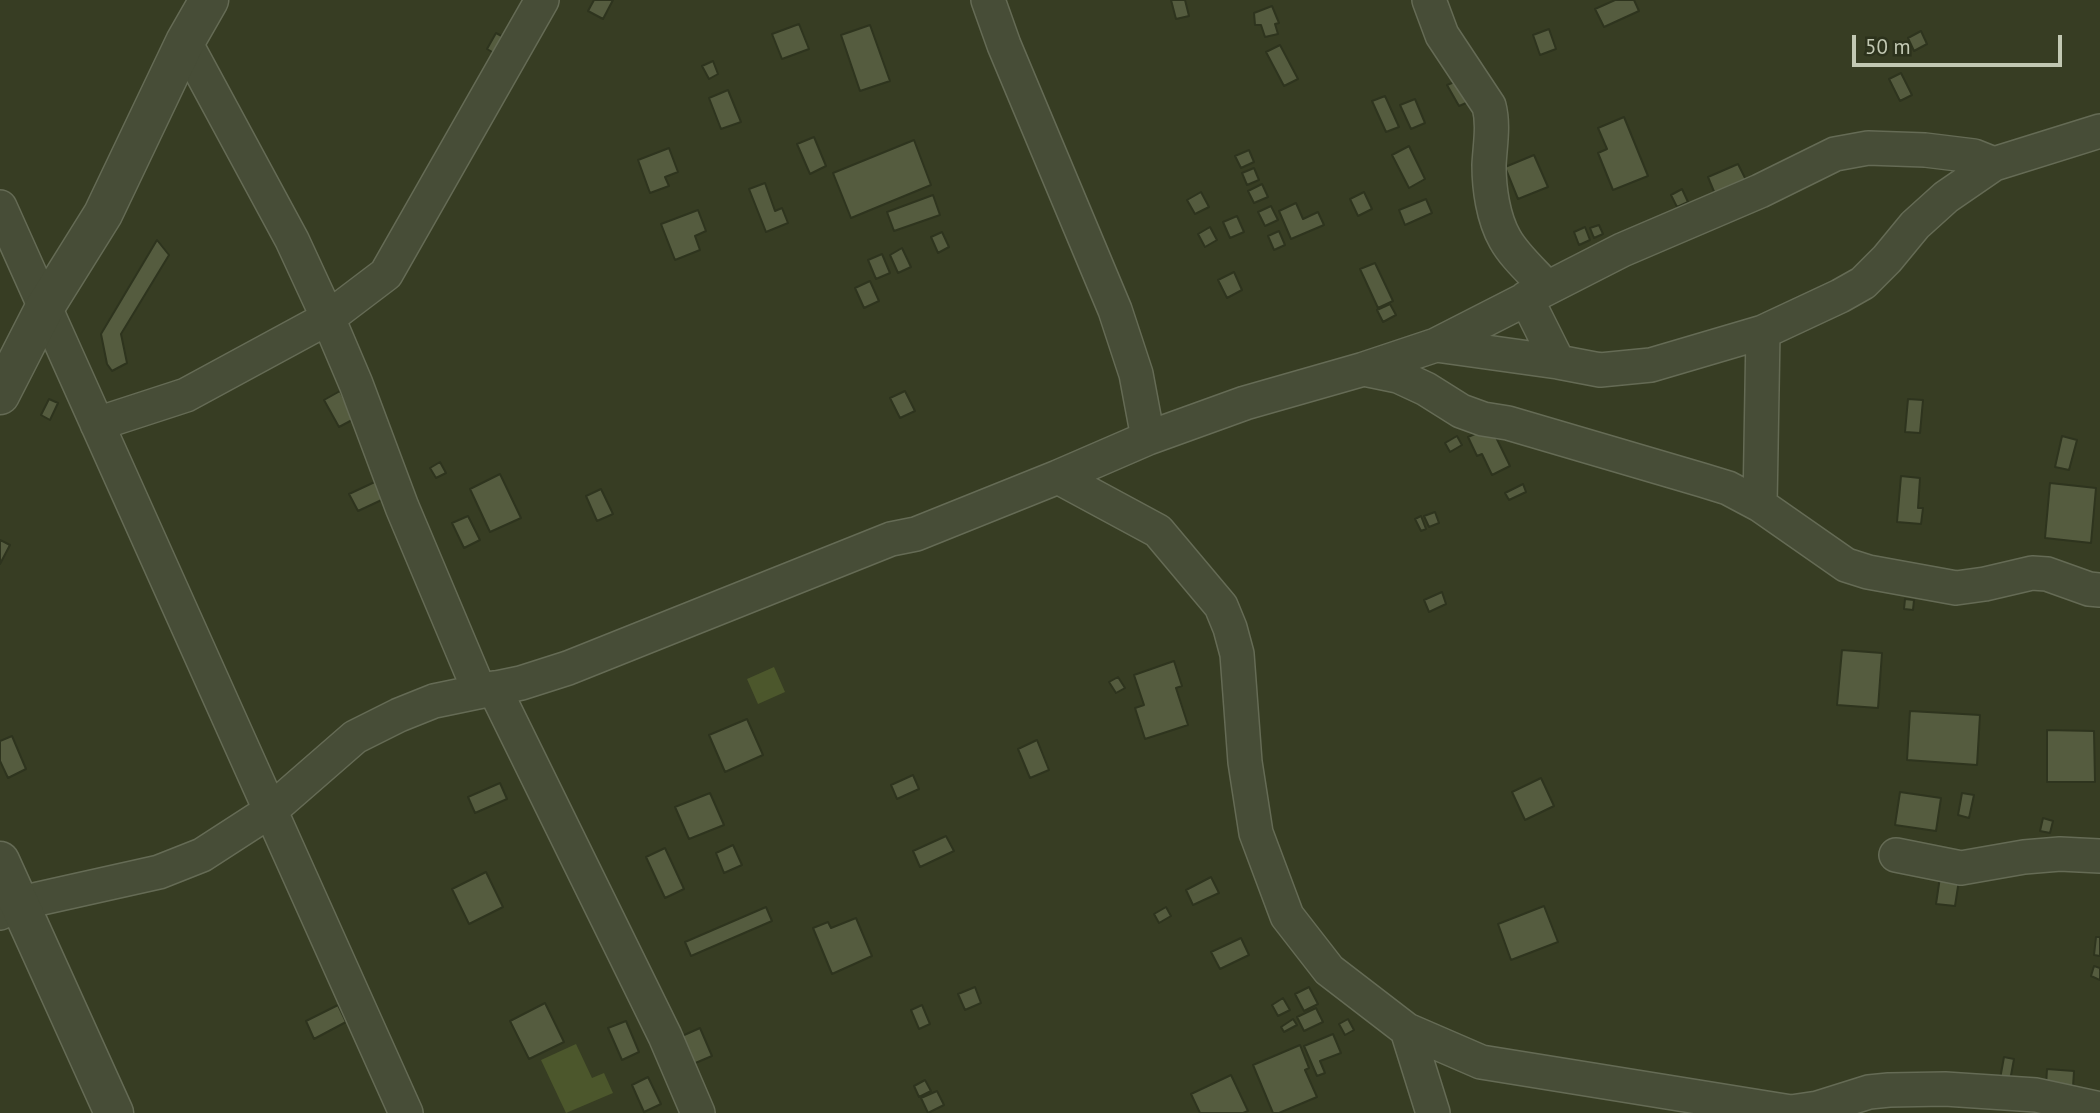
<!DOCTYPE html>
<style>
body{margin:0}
#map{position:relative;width:2100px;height:1113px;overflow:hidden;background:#373d23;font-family:"PT Sans",sans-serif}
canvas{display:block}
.scale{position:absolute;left:1852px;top:35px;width:210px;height:32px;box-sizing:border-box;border:4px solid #c2c8b3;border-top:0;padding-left:9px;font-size:21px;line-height:24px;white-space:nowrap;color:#c2c8b3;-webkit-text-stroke:5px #2c321c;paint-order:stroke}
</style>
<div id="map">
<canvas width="2100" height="1113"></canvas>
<div class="scale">50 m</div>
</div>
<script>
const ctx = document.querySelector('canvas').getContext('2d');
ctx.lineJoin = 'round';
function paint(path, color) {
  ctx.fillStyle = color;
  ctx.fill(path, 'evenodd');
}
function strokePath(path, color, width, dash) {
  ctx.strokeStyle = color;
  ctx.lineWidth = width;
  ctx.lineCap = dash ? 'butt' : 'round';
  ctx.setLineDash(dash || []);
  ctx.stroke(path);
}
paint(new Path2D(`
 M774,667L785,692L758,704L747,679Z
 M576,1044L592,1078L604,1073L613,1093L566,1113L541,1060Z`), '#4c572c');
const building = new Path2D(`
 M594,0H613L603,19L588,11Z
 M1171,0H1185L1189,16L1176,19Z
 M1615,0H1634L1639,11L1604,27L1595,9Z
 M1272,6L1279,23L1275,24L1278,34L1265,37L1261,25H1255L1254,13Z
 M799,24L809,49L782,59L772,34Z
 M870,25L890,81L860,91L841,35Z
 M1549,29L1556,49L1540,55L1533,35Z
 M1921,31L1927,44L1914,51L1908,38Z
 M496,33L511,41L501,57L487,49Z
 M1280,45L1298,79L1284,86L1266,52Z
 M713,61L718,74L709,79L702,66Z
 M1901,73L1912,95L1900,101L1889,79Z
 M1462,79L1471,101L1459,106L1447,85Z
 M728,90L741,122L721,129L709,98Z
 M1385,96L1399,127L1386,132L1372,101Z
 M1415,99L1425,123L1411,129L1400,105Z
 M1624,117L1648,176L1613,190L1598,153L1607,149L1598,128Z
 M814,137L826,166L810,174L797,144Z
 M914,140L931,185L851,218L833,173Z
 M1409,146L1425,179L1409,188L1392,155Z
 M669,148L678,172L665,177L669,186L650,193L638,160Z
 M1249,150L1254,162L1241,168L1235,156Z
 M1534,155L1548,187L1518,199L1505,167Z
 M1738,164L1746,180L1715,194L1708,177Z
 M1254,168L1259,180L1247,185L1242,173Z
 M765,183L775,211L782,208L788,223L766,232L749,189Z
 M1262,184L1268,197L1254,203L1248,191Z
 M1682,189L1688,202L1677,207L1671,195Z
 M1201,192L1209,207L1195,214L1187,200Z
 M1364,192L1372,209L1358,216L1350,199Z
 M933,195L940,215L894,231L887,212Z
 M1426,199L1432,213L1405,225L1399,210Z
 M1296,203L1303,219L1318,212L1324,225L1291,239L1279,211Z
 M1271,206L1278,220L1265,226L1258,212Z
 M698,210L706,231L695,236L700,250L675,260L661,224Z
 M1237,216L1244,232L1230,238L1223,222Z
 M1599,225L1603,234L1594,238L1590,228Z
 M1210,227L1217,240L1205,247L1198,234Z
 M1585,227L1590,240L1579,245L1574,232Z
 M1279,231L1285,245L1274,250L1268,236Z
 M942,232L949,247L938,253L931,237Z
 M157,240L169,255L121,334L127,363L112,371L107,364L101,334Z
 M902,248L911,267L898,273L890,255Z
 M882,254L890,273L876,279L868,260Z
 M1375,263L1393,301L1378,308L1360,269Z
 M1234,272L1242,290L1227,298L1218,280Z
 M870,281L879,301L864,308L855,288Z
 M1390,304L1396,315L1383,322L1377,310Z
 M340,391L354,419L339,427L324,400Z
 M905,391L915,411L900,418L890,398Z
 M49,399L58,403L50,420L41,415Z
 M1908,399L1923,400L1920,433L1905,432Z
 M1491,427L1510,466L1492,475L1482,454L1477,456L1468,437Z
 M1457,436L1462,445L1450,452L1445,443Z
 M2062,436L2077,440L2069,470L2055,467Z
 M440,462L446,473L436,478L430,468Z
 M500,474L521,518L490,532L470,489Z
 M1901,476L1920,478L1918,508H1923L1921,524L1897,522Z
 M379,480L388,497L358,511L349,494Z
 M2050,483L2096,488L2091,543L2045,538Z
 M1523,484L1526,492L1509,500L1505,493Z
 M601,489L613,514L597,521L586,496Z
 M1435,512L1439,523L1429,527L1424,516Z
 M468,516L480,540L464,548L452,523Z
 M1421,516L1426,529L1421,531L1415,519Z
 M0,540L10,545L0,564Z
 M1442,592L1446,604L1429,612L1424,600Z
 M1905,599L1914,600L1913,610L1904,609Z
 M1842,650L1882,653L1878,708L1837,705Z
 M1174,661L1182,686L1176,688L1188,725L1145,739L1135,708L1144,705L1134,675Z
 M1118,677L1125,688L1116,693L1109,682Z
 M1910,711L1980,715L1977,765L1907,760Z
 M747,719L763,755L725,772L709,735Z
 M2047,730L2094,731L2095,782H2047Z
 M12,736L26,769L8,778L0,761V741Z
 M1037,740L1049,770L1030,778L1018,749Z
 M913,775L919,789L897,799L891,785Z
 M1541,778L1554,806L1525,820L1512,792Z
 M500,783L507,799L475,813L468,797Z
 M1900,792L1941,798L1936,831L1895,825Z
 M710,793L724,825L689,839L675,807Z
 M1962,793L1974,795L1969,818L1958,815Z
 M2043,818L2053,821L2050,833L2040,831Z
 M946,836L954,851L920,867L913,851Z
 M733,845L742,865L724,873L716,853Z
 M665,848L684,889L665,898L646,857Z
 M486,872L503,907L469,924L452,889Z
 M1211,877L1219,893L1193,905L1186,890Z
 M1940,877L1959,880L1955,906L1936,904Z
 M1544,906L1558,942L1511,960L1498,924Z
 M766,907L772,921L691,956L685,942Z
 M1166,907L1171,916L1159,923L1154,914Z
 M856,918L872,956L832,974L813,928L828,922L831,928Z
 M2096,937H2100V956L2094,955Z
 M1241,938L1249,955L1220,969L1211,952Z
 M2094,966L2100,968V980L2091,976Z
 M975,987L981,1003L965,1010L958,994Z
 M1309,987L1318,1004L1304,1011L1295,994Z
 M1283,998L1290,1010L1278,1016L1272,1005Z
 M545,1003L564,1042L529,1059L510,1021Z
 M338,1005L346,1022L314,1039L306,1021Z
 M922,1005L930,1024L919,1029L911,1010Z
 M1316,1008L1323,1022L1304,1031L1297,1017Z
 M1293,1019L1297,1025L1284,1032L1281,1027Z
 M1348,1019L1354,1030L1345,1035L1339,1024Z
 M626,1021L639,1052L622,1060L608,1028Z
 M700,1028L712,1056L693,1064L682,1036Z
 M1333,1034L1341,1053L1320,1061L1325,1073L1317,1076L1304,1046Z
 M1300,1045L1309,1068L1305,1070L1317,1097L1279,1113H1273L1253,1065Z
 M2004,1057L2014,1059L2010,1081L2000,1079Z
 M2047,1069L2074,1071L2073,1087L2046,1086Z
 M1231,1075L1248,1111L1243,1113H1200L1191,1094Z
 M648,1077L661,1104L644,1112L632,1085Z
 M925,1080L931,1091L919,1097L914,1086Z
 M937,1091L944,1105L928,1113L921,1098Z`);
paint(building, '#555c3f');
strokePath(building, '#2e341e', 2);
const minor = new Path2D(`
 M988,0L1004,45L1115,310L1136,374L1148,438
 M1429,0L1442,35L1489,106C1494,125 1490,145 1489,165C1489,188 1493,218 1505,239C1515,257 1533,272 1547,288
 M185,42L292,240L328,318L356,384L402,507L479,690
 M0,207L406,1113
 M1526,298L1558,362L1600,370L1651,365L1763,332L1840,296L1863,283L1887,259L1915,225L1946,197L1994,164L2100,131
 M1436,345L1558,362
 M1364,369L1436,345L1622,250L1760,191L1835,154L1868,148L1925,150L1974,156L1994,164
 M97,424L186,395L328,318L386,274L542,0
 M1058,477L1158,531L1221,606L1230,628L1237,654L1245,762L1256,833L1287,916L1329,970L1407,1030L1481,1062L1791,1112L1818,1108L1869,1092L1889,1090L1945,1089L2036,1095L2100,1109
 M1760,505L1846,565L1868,572L1956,588L1985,584L2032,573L2047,574L2089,589L2100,590
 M494,688L665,1036L698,1113
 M1896,855L1961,868L2024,857L2060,854L2100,856
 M0,913L20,903L159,872L202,855L270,811L355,737L399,715L434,701L521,683L568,668L891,539L916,534L1058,477L1148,438L1245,403L1364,369L1398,376L1426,389L1461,411L1483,419L1508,423L1702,480L1728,488L1760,505L1763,332
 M1407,1030L1433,1113`);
const tertiary = new Path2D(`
 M0,395L45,307L103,214L185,42L209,0
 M0,861L114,1113`);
strokePath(minor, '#656b55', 36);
strokePath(tertiary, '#656b55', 41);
strokePath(minor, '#474d37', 33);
strokePath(tertiary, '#474d37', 38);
</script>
